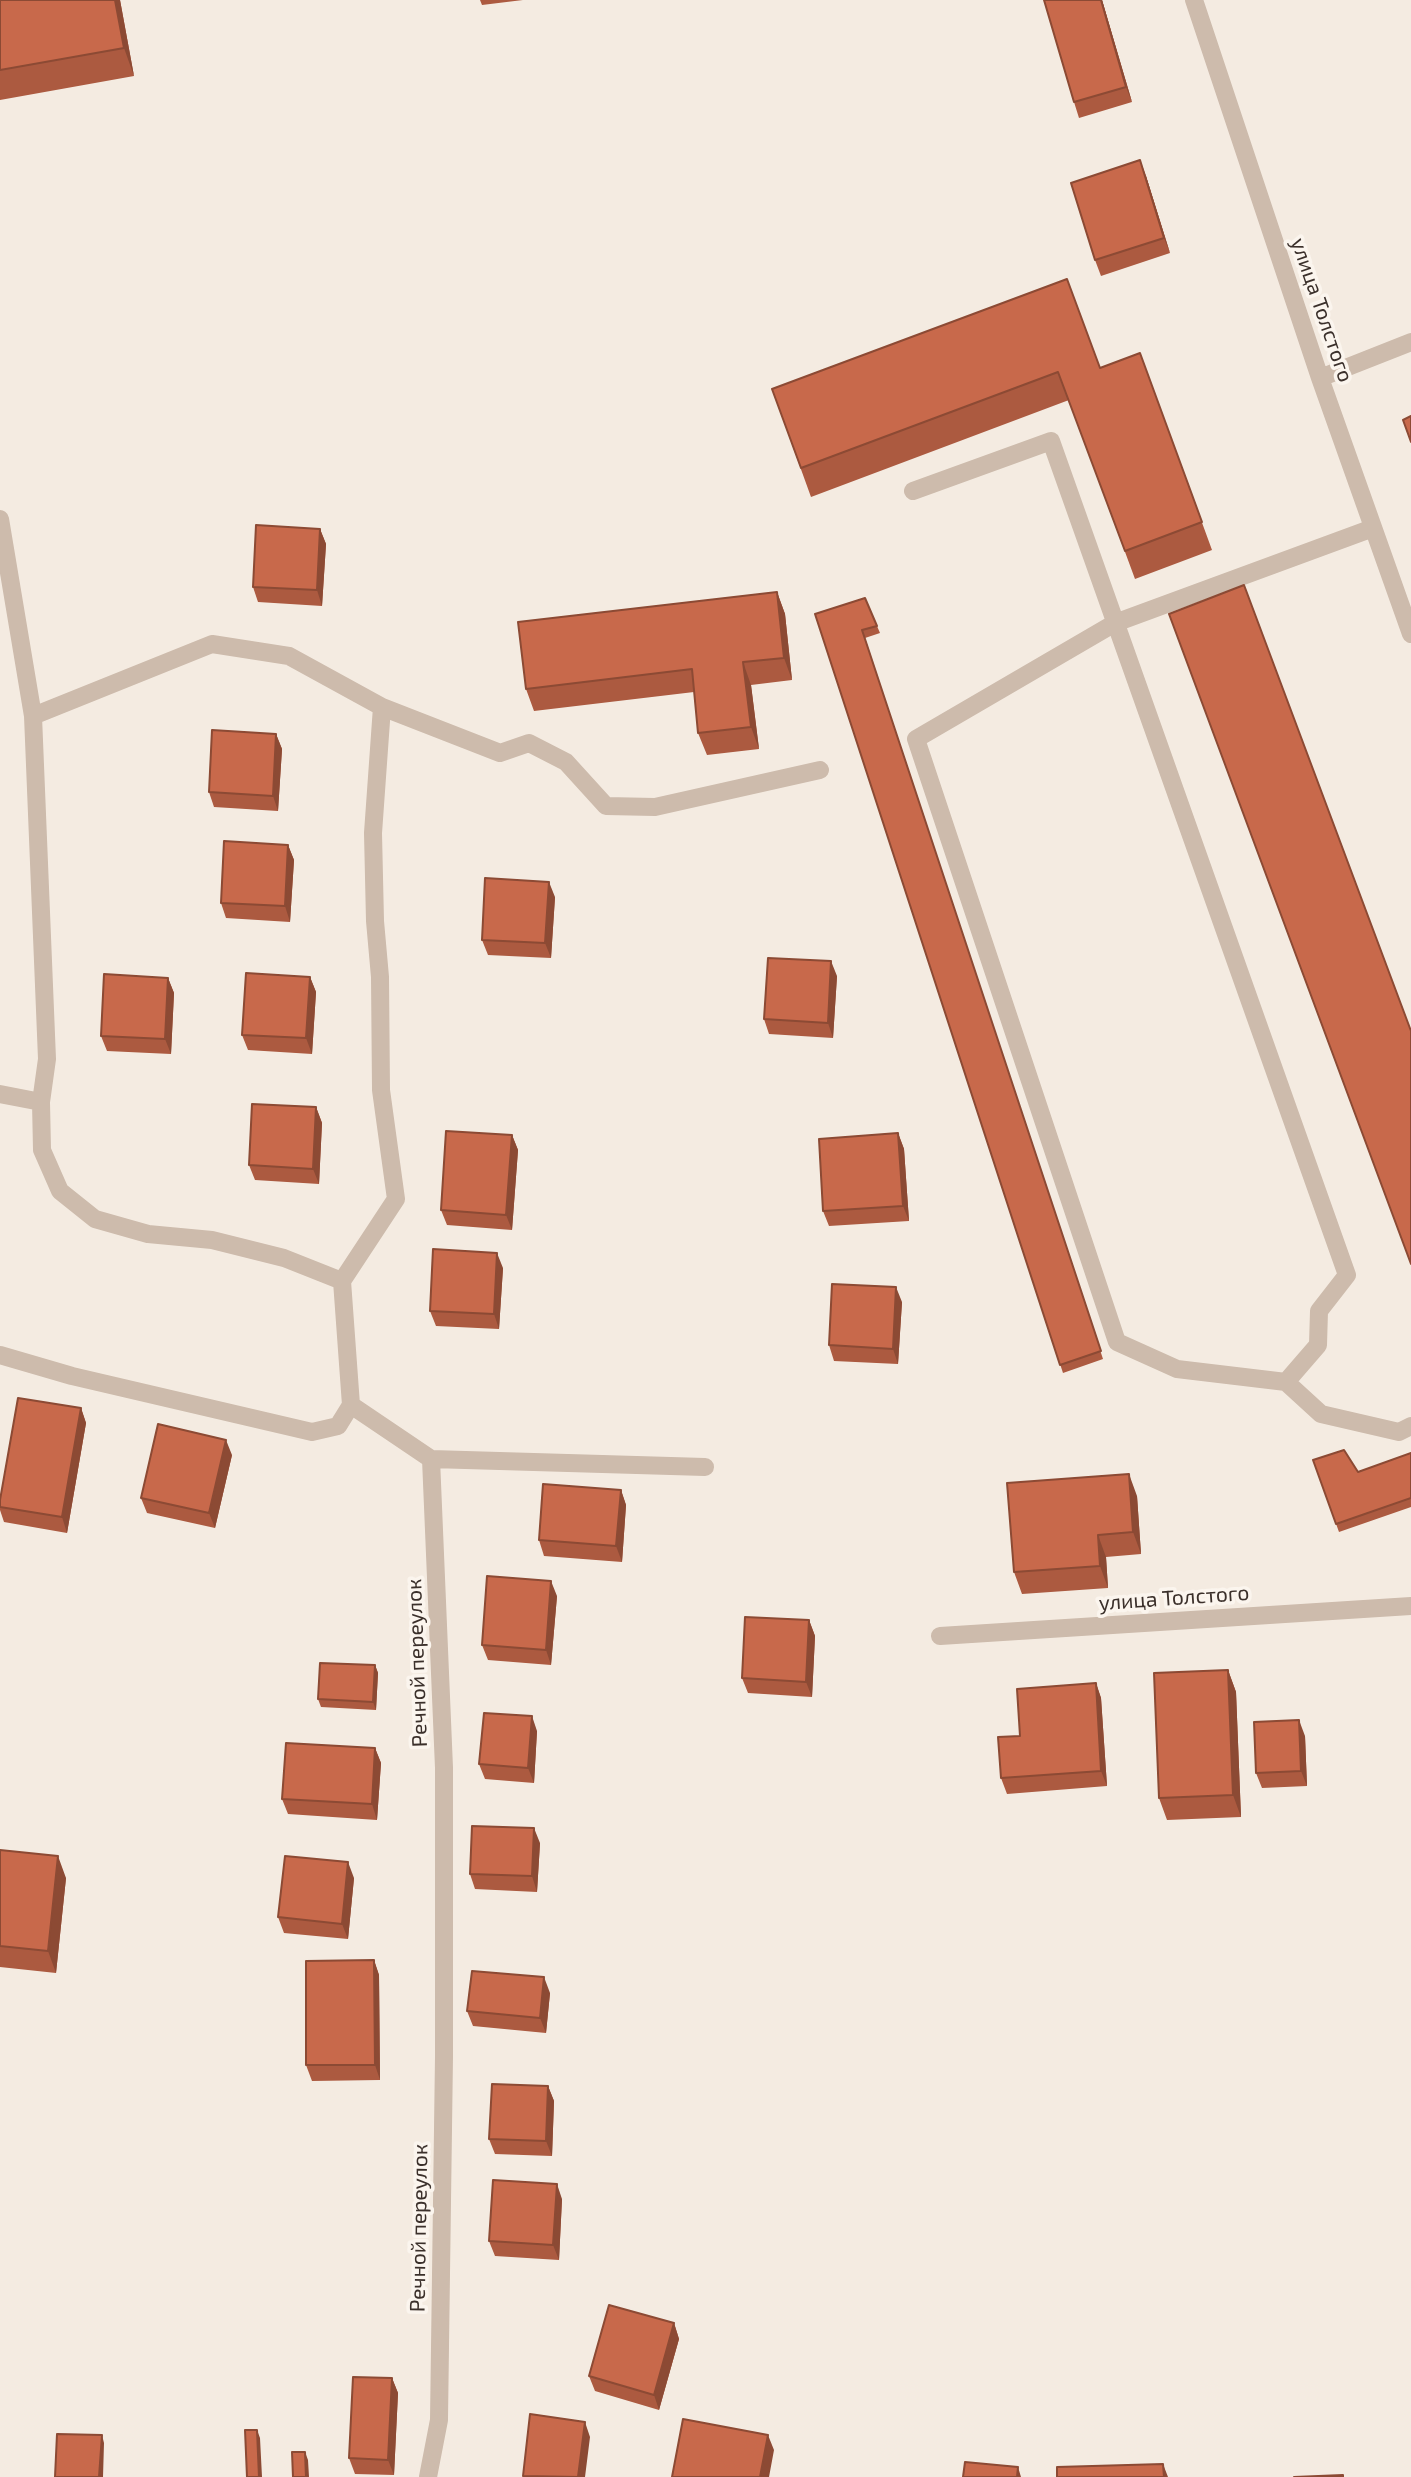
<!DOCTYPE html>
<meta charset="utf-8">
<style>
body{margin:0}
canvas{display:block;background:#f4ebe1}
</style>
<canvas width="1411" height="2477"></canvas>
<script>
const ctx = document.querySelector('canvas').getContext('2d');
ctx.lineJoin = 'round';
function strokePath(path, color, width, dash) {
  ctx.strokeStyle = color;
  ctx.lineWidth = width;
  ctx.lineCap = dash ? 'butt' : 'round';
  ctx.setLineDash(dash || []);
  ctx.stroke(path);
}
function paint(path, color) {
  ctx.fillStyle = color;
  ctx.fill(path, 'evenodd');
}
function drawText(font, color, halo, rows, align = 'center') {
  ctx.font = font + ' "Exo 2",sans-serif';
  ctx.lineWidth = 7;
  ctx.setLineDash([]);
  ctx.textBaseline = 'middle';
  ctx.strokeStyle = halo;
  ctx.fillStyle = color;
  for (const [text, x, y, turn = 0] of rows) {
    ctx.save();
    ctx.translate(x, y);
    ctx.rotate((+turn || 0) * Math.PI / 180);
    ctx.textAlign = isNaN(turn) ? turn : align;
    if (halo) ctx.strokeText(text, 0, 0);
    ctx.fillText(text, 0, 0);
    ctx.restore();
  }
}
strokePath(new Path2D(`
 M1194,0L1320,378L1411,634
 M1320,378L1411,342
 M913,491L1051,441L1347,1275L1319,1311L1318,1345L1286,1382L1321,1414L1399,1432L1411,1426
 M0,519L33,716L47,1059L41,1102L42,1150L60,1191L95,1219L148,1234L212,1240L284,1258L342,1281L351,1405L431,1459L444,1768V2056L439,2420L428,2477
 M33,716L212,644L289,656L382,707L500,753L529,743L566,762L606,806L655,807L820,770
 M0,1094L41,1102
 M342,1281L396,1199L381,1090L380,977L375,921L373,833L382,707
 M0,1355L72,1376L312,1432L338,1426L351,1405
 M1286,1382L1177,1369L1117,1342L916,739L1115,623L1373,528
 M431,1459L705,1467
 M940,1636L1411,1606`), '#cdbbac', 18);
paint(new Path2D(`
 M0,0H120L134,76L0,100Z
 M480,0H523L482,5Z
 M1044,0H1102L1132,102L1079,118L1074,102Z
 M1146,176L1170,253L1101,276L1095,260Z
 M1140,353L1212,550L1135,579L1069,400L811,497L772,389L1100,368Z
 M320,529L326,544L322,606L258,602L253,587Z
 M777,592L785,614L792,680L751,685L759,749L707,755L698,733L694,692L534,711L526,689Z
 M815,614L877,626L880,633L865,638L1103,1359L1063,1373Z
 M276,734L282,749L278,811L214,807L209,792Z
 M288,845L294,860L290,922L226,918L221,903Z
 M555,897L551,958L488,955L482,940Z
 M837,976L833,1038L769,1034L764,1019Z
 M310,977L316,992L312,1054L248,1050L242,1035Z
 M168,978L174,993L171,1054L107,1051L101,1036Z
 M316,1107L322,1123L319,1184L255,1180L249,1165Z
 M898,1133L904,1149L909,1221L829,1226L823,1211Z
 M512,1135L518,1150L512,1230L447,1225L441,1210Z
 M503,1268L499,1329L436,1326L430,1311Z
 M902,1302L898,1364L834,1361L829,1345Z
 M81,1408L86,1423L67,1533L4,1522L0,1510V1500Z
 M1411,1453V1507L1339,1532L1313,1460L1358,1472Z
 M232,1455L215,1528L147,1513L141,1498Z
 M621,1490L626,1505L622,1562L544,1556L539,1540Z
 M1137,1496L1141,1554L1106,1557L1108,1588L1022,1594L1014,1572Z
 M557,1596L551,1665L488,1660L482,1645Z
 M809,1620L815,1636L812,1697L748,1693L742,1678Z
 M375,1665L378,1673L376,1710L321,1707L318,1699Z
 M1228,1670L1236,1692L1241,1817L1167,1820L1159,1798Z
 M1096,1683L1101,1698L1107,1786L1007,1794L1001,1778L1020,1736Z
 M537,1731L534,1783L485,1779L479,1764Z
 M1305,1736L1307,1786L1262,1788L1256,1773Z
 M375,1748L381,1763L377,1820L288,1814L282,1799Z
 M540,1843L537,1892L475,1889L470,1874Z
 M0,1850L66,1878L56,1973L0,1967Z
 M354,1878L348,1939L284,1933L278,1917Z
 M374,1960L379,1975L380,2080L312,2081L306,2065Z
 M550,1993L546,2033L473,2026L467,2011Z
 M548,2086L554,2101L552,2156L495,2154L489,2139Z
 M562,2199L559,2260L495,2256L489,2241Z
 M674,2323L679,2339L659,2410L595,2391L589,2376Z
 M392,2378L398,2393L394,2475L355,2474L349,2458Z`), '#ac5a40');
paint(new Path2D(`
 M115,0H120L134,76L124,48Z
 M1101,0H1102L1132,102L1126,87Z
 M1140,160L1146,176L1170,253L1164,238Z
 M320,529L326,544L322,606L317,590Z
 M777,592L785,614L792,680L784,658Z
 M743,662L751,685L759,749L751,727Z
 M276,734L282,749L278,811L273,796Z
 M288,845L294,860L290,922L285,906Z
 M549,882L555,897L551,958L545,943Z
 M831,961L837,976L833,1038L828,1023Z
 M310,977L316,992L312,1054L306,1038Z
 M168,978L174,993L171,1054L165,1039Z
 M316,1107L322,1123L319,1184L313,1169Z
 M898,1133L904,1149L909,1221L903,1206Z
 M512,1135L518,1150L512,1230L506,1215Z
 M497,1253L503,1268L499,1329L494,1314Z
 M896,1287L902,1302L898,1364L893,1349Z
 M81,1408L86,1423L67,1533L62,1517Z
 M226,1440L232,1455L215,1528L209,1513Z
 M1129,1474L1137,1496L1141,1554L1133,1532Z
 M621,1490L626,1505L622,1562L616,1546Z
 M1098,1535L1106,1557L1108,1588L1100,1566Z
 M551,1581L557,1596L551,1665L546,1650Z
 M809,1620L815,1636L812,1697L806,1682Z
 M375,1665L378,1673L376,1710L373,1702Z
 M1228,1670L1236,1692L1241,1817L1233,1795Z
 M1096,1683L1101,1698L1107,1786L1101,1771Z
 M532,1716L537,1731L534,1783L528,1768Z
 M1299,1720L1305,1736L1307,1786L1301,1771Z
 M375,1748L381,1763L377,1820L372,1804Z
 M534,1828L540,1843L537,1892L532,1876Z
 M58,1856L66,1878L56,1973L48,1951Z
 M348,1862L354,1878L348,1939L342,1924Z
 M374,1960L379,1975L380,2080L375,2065Z
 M544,1977L550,1993L546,2033L540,2018Z
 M548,2086L554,2101L552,2156L546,2141Z
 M557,2184L562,2199L559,2260L553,2245Z
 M674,2323L679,2339L659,2410L654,2395Z
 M392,2378L398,2393L394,2475L388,2460Z
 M585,2422L590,2437L585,2477H578Z
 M257,2430L260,2438L262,2477H259Z
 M102,2435L104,2443L103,2477H99Z
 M768,2435L774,2450L769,2477H760Z
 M305,2452L308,2460L309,2477H306Z
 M1163,2464L1168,2477H1164Z
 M1018,2467L1021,2477H1017Z`), '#8c4a34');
const building = new Path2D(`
 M0,0H115L124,48L0,70Z
 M1044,0H1101L1126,87L1074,102Z
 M1140,160L1164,238L1095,260L1071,183Z
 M1067,279L1100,368L1140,353L1202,522L1125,551L1058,372L801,468L772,389Z
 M1411,416V442L1403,420Z
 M256,525L320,529L317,590L253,587Z
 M1244,585L1411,1031V1264L1169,614Z
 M777,592L784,658L743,662L751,727L698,733L692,669L526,689L518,622Z
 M865,598L877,626L862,630L1101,1351L1060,1365L815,614Z
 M212,730L276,734L273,796L209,792Z
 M224,841L288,845L285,906L221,903Z
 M485,878L549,882L545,943L482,940Z
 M768,958L831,961L828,1023L764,1019Z
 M246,973L310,977L306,1038L242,1035Z
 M104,974L168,978L165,1039L101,1036Z
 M252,1104L316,1107L313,1169L249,1165Z
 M446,1131L512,1135L506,1215L441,1210Z
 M898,1133L903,1206L823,1211L819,1139Z
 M433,1249L497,1253L494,1314L430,1311Z
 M832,1284L896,1287L893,1349L829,1345Z
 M18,1398L81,1408L62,1517L0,1507V1500Z
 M158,1424L226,1440L209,1513L141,1498Z
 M1344,1450L1358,1472L1411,1453V1498L1336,1524L1313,1460Z
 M1129,1474L1133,1532L1098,1535L1100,1566L1014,1572L1007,1483Z
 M543,1484L621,1490L616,1546L539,1540Z
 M487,1576L551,1581L546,1650L482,1645Z
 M745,1617L809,1620L806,1682L742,1678Z
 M320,1663L375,1665L373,1702L318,1699Z
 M1228,1670L1233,1795L1159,1798L1154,1673Z
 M1096,1683L1101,1771L1001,1778L998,1737L1020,1736L1017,1689Z
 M484,1713L532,1716L528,1768L479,1764Z
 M1299,1720L1301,1771L1256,1773L1254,1722Z
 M286,1743L375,1748L372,1804L282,1799Z
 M472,1826L534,1828L532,1876L470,1874Z
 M0,1850L58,1856L48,1951L0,1946Z
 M285,1856L348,1862L342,1924L278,1917Z
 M374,1960L375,2065H306V1961Z
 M472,1971L544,1977L540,2018L467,2011Z
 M492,2084L548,2086L546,2141L489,2139Z
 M493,2180L557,2184L553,2245L489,2241Z
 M609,2305L674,2323L654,2395L589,2376Z
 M353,2377L392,2378L388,2460L349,2458Z
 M530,2414L585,2422L578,2477L523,2476Z
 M683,2419L768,2435L760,2477H672Z
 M245,2430H257L259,2477H247Z
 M57,2434L102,2435L99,2477H55Z
 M292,2452H305L306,2477H293Z
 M965,2462L1018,2467L1017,2477H963Z
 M1163,2464L1164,2477H1057V2467Z
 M1343,2475V2477H1294Z`);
paint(building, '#c8694b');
strokePath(building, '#8c4a34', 2);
drawText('21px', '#3b302b', '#fbf5ee', [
 ["улица Толстого",1322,310,71],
 ["улица Толстого",1174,1598,-4],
 ["Речной переулок",417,1663,-92],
 ["Речной переулок",419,2228,-89]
]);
</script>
